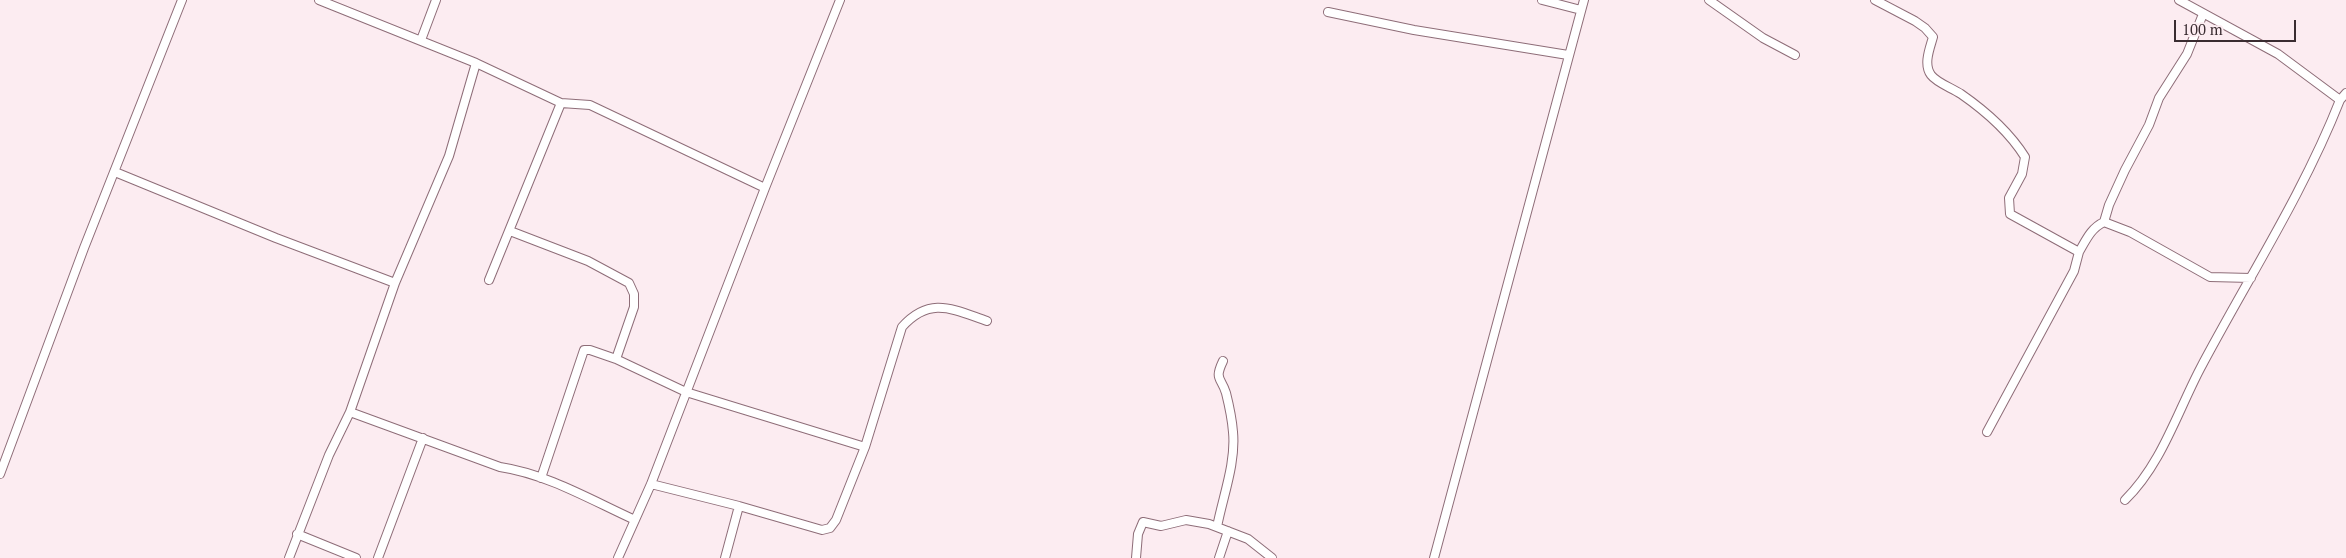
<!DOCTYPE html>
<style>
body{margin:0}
#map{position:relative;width:2346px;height:558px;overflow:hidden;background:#fcecf1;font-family:"PT Serif",serif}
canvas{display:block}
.scale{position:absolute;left:2174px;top:20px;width:122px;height:22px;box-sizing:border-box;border:2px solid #3a2c31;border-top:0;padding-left:6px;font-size:15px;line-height:18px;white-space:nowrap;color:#3a2c31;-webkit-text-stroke:4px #fcecf1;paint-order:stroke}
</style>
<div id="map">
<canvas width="2346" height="558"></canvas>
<div class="scale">100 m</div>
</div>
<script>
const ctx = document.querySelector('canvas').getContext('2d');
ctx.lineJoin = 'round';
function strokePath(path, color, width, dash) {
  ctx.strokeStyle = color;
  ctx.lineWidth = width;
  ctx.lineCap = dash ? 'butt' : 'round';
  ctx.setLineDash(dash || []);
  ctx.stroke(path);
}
const minor = new Path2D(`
 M319,0L476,63L561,103L590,105L765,188L651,484L618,558
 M1542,0L1581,10
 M1709,0L1763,38L1795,55
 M1875,0L1915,21L1925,28L1933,37C1930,48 1923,64 1931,75C1937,83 1952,88 1961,94C1984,110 2010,133 2025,157L2022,174L2009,198L2010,214L2079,252L2074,271L1987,432
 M2179,0L2278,54L2340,100L2346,93
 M1328,12L1414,30L1568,55
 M421,40L436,0
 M115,172L276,238L395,283
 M765,188L840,0
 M2104,222L2109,205L2125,170L2149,125L2159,98L2187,54L2203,14
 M510,231L588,261L629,283L634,294V307L616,359
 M2079,252C2086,240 2091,228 2104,222L2130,232L2210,277L2251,278
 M489,280L561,103
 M350,412L500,467C547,474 591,500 635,520
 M0,474L84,248L182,0
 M541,478L584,350H590L616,359L686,392L865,447L902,327C930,296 952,309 987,321
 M651,484L739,506L822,530L830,528L836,520L865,447
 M2125,500C2161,465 2177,413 2200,369C2247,280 2303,194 2340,100
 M1217,527C1223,496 1236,463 1233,432C1232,419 1229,405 1226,393C1221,377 1214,380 1223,361
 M297,534L356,558
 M289,558L329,455L350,412L395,283L449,156L476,63
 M378,558L423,438
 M725,558L739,506
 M1136,558L1138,534L1143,522L1161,526L1186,520L1209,524L1248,539L1272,558
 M1219,558L1228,531
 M1434,558L1584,0`);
strokePath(minor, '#8e6d78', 10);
strokePath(minor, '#fff', 8);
</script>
